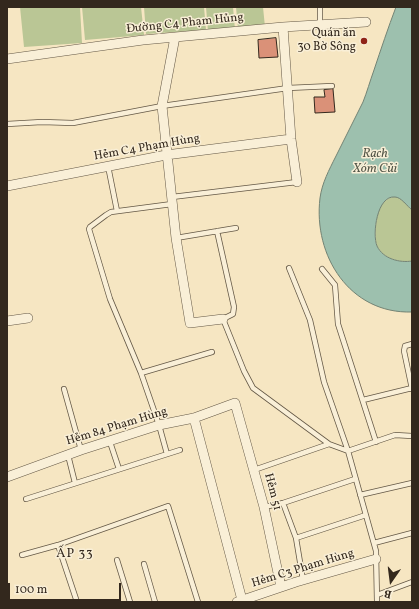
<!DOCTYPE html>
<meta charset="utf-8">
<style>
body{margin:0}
#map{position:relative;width:419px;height:609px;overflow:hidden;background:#f6e6c2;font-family:Vollkorn,serif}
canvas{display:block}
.frame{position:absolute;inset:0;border:8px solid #33281d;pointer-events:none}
.north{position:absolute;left:371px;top:561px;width:40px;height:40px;-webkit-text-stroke:3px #f9efd7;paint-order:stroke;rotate:194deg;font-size:11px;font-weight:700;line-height:16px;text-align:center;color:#33281d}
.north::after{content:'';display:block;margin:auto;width:14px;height:18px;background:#33281d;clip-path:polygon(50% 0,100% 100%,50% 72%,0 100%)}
.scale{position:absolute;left:8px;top:583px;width:113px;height:18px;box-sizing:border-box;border:2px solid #33281d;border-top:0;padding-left:5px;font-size:12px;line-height:14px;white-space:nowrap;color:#33281d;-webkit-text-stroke:3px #f9efd7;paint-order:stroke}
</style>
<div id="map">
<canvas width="419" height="609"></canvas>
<div class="frame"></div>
<div class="north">B</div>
<div class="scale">100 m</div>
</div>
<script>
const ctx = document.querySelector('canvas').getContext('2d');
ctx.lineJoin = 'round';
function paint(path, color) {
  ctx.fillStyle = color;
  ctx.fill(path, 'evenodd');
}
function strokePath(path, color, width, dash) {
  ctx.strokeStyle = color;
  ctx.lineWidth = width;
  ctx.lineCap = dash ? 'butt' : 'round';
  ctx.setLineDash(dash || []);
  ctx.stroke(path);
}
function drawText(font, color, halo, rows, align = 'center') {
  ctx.font = font + ' Vollkorn,serif';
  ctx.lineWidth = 3;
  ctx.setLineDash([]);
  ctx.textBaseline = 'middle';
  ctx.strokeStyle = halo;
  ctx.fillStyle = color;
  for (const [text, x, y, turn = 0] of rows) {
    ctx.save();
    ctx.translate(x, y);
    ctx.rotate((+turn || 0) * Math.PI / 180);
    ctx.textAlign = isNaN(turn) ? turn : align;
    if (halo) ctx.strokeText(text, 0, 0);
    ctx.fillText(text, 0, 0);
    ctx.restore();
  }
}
paint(new Path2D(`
 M20,7H80L82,43L24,47Z
 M82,7H141L144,35L85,40Z
 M144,7H204L206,30L146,34Z
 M206,7H233L235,30L208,32Z
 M236,7H263L265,27L238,29Z
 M395,196L400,198L412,210V261C400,263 383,259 377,246C374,239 376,214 380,207C384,201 388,198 395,196Z`), '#bac695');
const water = new Path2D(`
 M396,7H412V210C407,206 401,197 395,197C377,195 372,234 377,246C383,259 400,263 412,261V312C350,314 313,256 320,198C322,183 329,170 336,156C345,138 354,120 363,102C367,92 370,81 374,70C381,49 388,28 396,7Z`);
paint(water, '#9dc0ae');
strokePath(water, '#738374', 1);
const building = new Path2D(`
 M276,38L278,57L259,58L258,40Z
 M333,89L335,112L315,113L314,97H325L324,90Z`);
paint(building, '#da9178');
strokePath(building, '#33281d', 1);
const lane = new Path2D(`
 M320,24V7
 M7,124L42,122L73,123L162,106L288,88L332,86
 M108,166L117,211
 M172,197L297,182
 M217,231L234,307L233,314L223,319L244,371L253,388L329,444L348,451L395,435L412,436
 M176,238L236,228
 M289,268L310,320L324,382L348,451L376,551L377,602
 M322,269L335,285L338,324L376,442
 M412,344L405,346L404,351L412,389
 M141,373L212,352
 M64,389L81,450
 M363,400L412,388
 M110,442L119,469
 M167,454L159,425L141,373L110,299L89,229L90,227L106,215L111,212L172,204
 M68,455L75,483
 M254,470L329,444
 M360,495L412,483
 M26,499L180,450
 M283,503L296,538L303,580
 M264,507L283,503L355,479
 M296,538L366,515
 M374,543L412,533
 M58,545L77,602
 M22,555L58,545L168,506L198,602
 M117,560L130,602
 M144,564L155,602
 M377,595L412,582`);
const street = new Path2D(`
 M283,27L291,139L297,182
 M175,37L162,106L176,238L190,323L223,319
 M7,59L143,40L283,27L366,22
 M7,186L166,155L291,139
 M7,321L28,318
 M194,418L242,600
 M7,477L81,450L159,425L194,418L235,403L264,507L281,587
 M237,602L296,582L376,559`);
strokePath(lane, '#645846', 6);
strokePath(street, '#645846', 10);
strokePath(lane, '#f9efd7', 4.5);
strokePath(street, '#f9efd7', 9);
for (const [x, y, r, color] of [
 [364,41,4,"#8f2418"]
]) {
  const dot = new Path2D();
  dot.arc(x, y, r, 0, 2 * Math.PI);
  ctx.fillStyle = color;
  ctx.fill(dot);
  strokePath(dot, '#f9efd7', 1.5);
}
drawText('12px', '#33281d', '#f9efd7', [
 ["Đường C4 Phạm Hủng",185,24,-6],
 ["Hẻm C4 Phạm Hùng",147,148,-10],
 ["Hẻm 84 Phạm Hùng",117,427,-17],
 ["Hẻm 51",272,492,75],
 ["Hẻm C3 Phạm Hùng",303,569,-17]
]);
drawText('12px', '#33281d', '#f9efd7', [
 ["Quán ăn",356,34],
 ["30 Bờ Sông",356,48]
], 'right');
drawText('italic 13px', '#535648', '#f9efd7', [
 ["Rạch",375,155],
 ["Xóm Củi",375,170]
]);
ctx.letterSpacing = '1px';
drawText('13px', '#33281d', '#f9efd7', [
 ["ẤP 33",75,555]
]);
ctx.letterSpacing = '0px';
</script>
